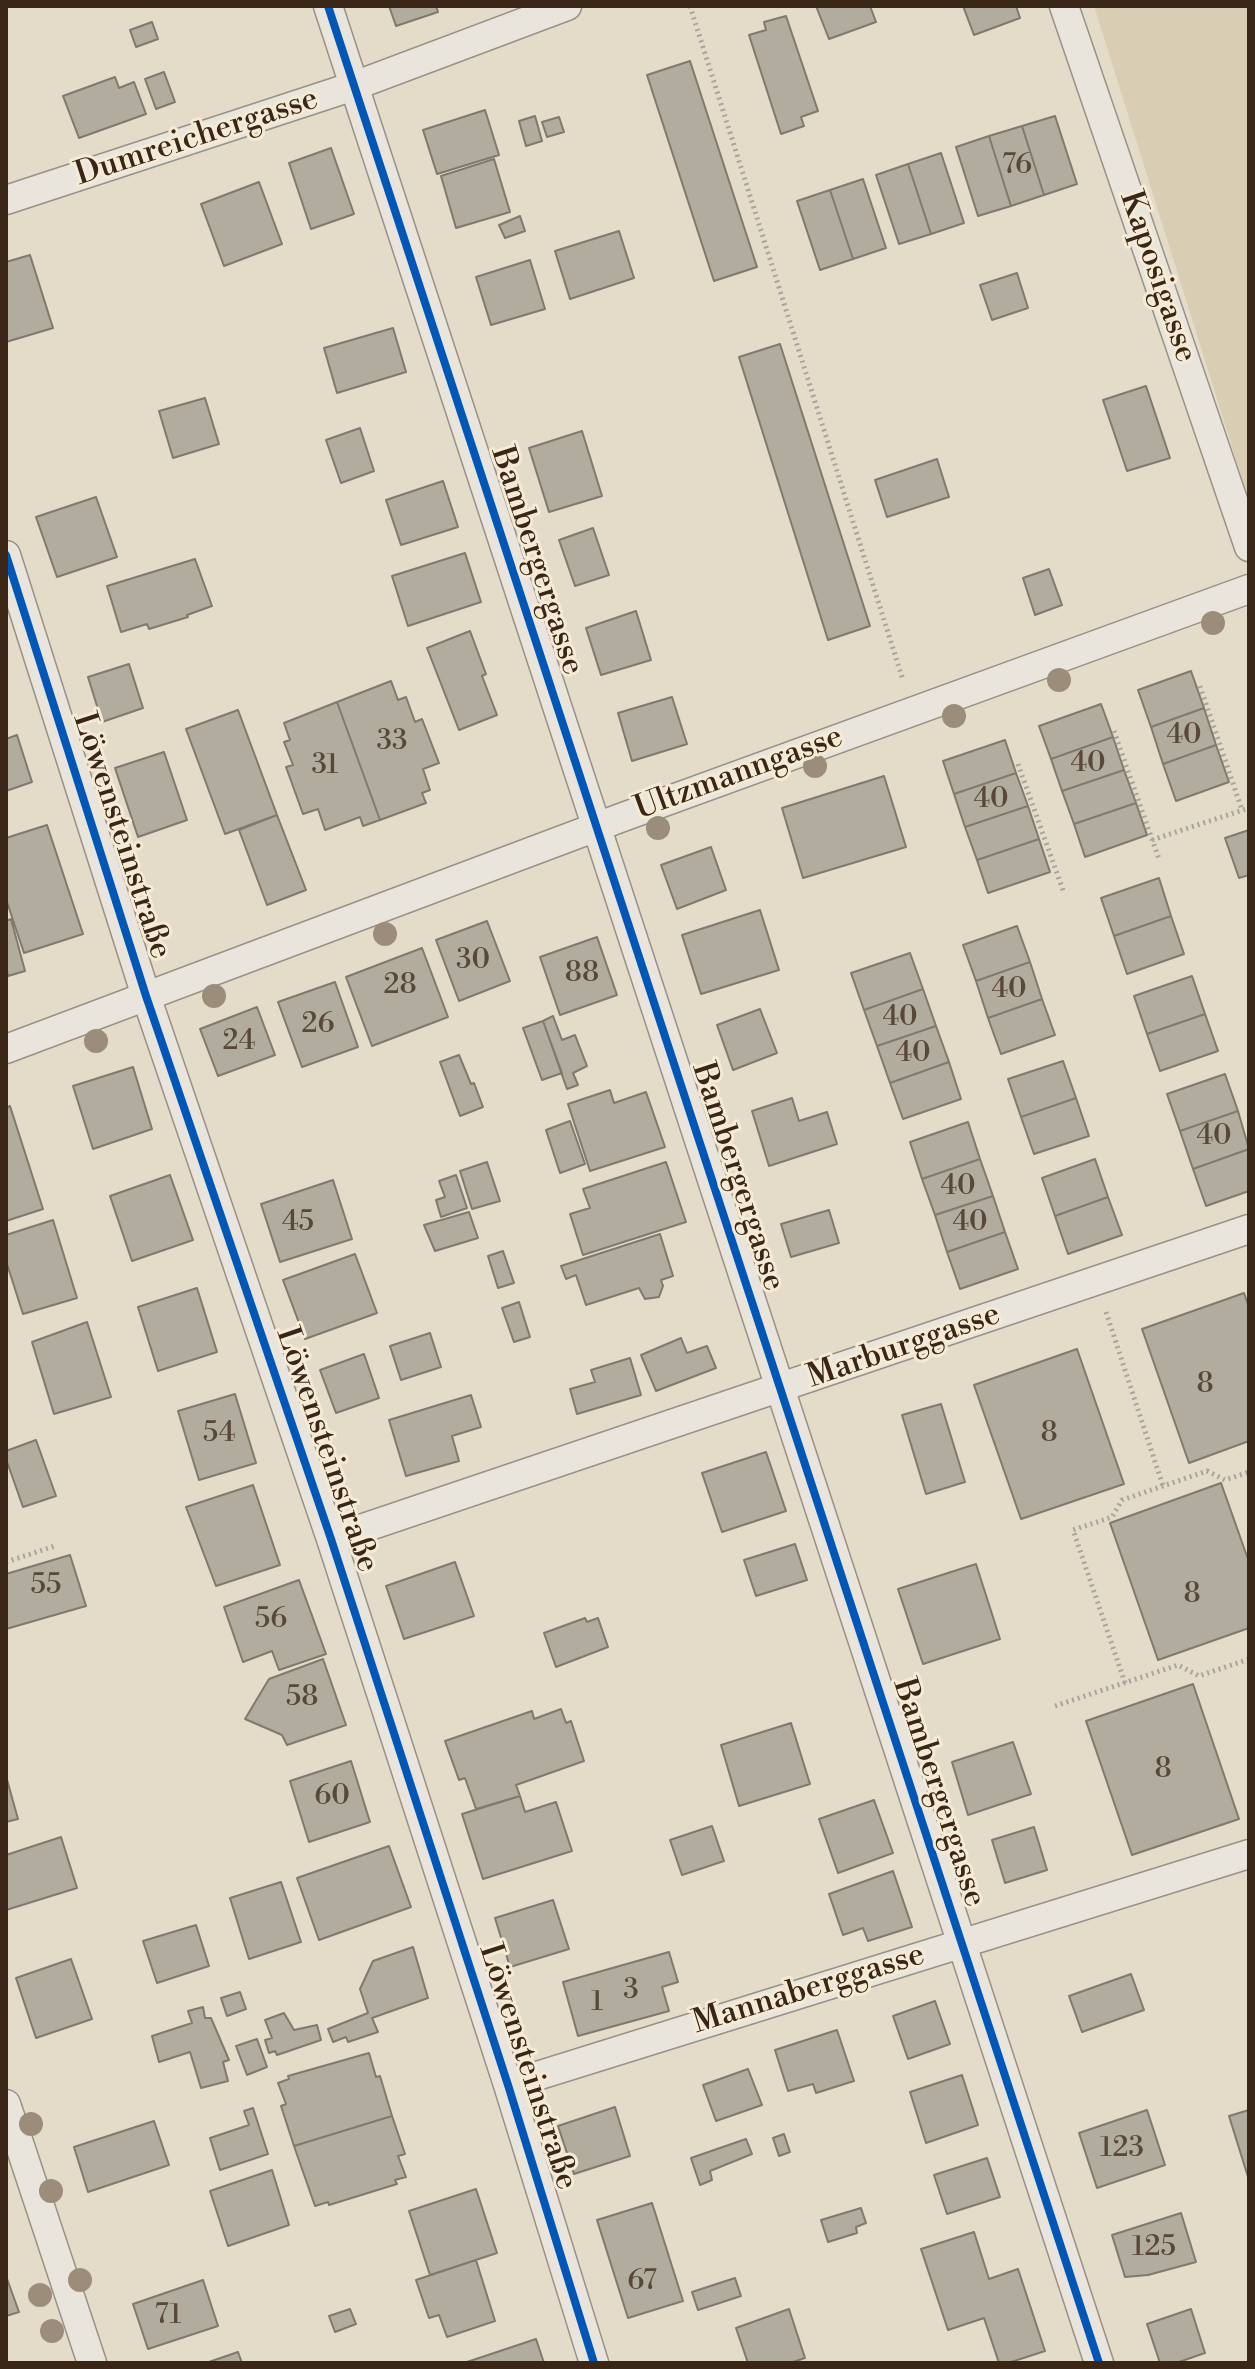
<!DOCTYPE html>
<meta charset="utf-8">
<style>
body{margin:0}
#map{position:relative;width:1255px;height:2369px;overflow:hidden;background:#e4dcc9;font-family:"Libre Bodoni",serif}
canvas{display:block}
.frame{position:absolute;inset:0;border:8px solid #3a2617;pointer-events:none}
</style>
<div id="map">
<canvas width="1255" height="2369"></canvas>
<div class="frame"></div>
</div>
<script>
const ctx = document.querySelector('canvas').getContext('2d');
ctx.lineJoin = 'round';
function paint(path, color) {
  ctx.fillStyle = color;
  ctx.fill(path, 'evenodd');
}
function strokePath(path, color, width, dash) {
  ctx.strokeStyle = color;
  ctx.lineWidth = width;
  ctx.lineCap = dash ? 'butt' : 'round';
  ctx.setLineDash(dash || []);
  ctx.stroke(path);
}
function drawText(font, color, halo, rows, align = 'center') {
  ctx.font = font + ' "Libre Bodoni",serif';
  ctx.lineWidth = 6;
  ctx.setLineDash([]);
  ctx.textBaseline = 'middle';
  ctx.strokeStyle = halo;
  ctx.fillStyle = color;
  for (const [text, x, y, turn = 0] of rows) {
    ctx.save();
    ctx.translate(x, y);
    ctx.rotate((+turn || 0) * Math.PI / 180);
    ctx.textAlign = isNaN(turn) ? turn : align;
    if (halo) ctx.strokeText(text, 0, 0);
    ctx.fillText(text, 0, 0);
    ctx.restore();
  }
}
paint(new Path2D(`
 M1094,6H1249V501Z`), '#d9cdb4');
const building = new Path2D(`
 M389,6H436L438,12L396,26Z
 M816,6H870L876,22L829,39Z
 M963,6H1016L1020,18L974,35Z
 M786,16L818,111L801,117L804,126L781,134L749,35L766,30L764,22Z
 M152,22L158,39L136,47L130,30Z
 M690,61L757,267L714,281L647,75Z
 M164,72L175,102L156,109L145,79Z
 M115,77L119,88L134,82L146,114L79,138L63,96Z
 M485,110L499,155L437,174L423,130Z
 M535,116L542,141L526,146L519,121Z
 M1055,116L1077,184L1044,195L1022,126Z
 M559,117L564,132L547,137L542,122Z
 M1022,126L1044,195L1011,206L989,136Z
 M989,136L1011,206L978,216L956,147Z
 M331,148L354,214L311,229L289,163Z
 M941,153L964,223L931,234L908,164Z
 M494,159L510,212L456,228L441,176Z
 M908,164L931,234L899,244L876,175Z
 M863,179L886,248L853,259L830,190Z
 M259,182L282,244L224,266L201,204Z
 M830,190L853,259L820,270L797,201Z
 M520,216L525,231L505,238L499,225Z
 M619,231L634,278L570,299L555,251Z
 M30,255L53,328L6,342V262Z
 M530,260L545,309L491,325L476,277Z
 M1017,273L1028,308L992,320L980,285Z
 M393,328L406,372L337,393L324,348Z
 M780,344L870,626L828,640L739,357Z
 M1146,386L1170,458L1127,471L1103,400Z
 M205,398L219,444L173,458L159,411Z
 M360,428L374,471L341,483L326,440Z
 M582,431L602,496L549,512L529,448Z
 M937,459L949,497L887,517L875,480Z
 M443,481L458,527L401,545L386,500Z
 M96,497L117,557L57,577L36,517Z
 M593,528L609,575L575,586L559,540Z
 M465,553L481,602L408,626L392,576Z
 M195,559L212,606L187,615L188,617L149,629L147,624L121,632L107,586Z
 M1049,569L1062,605L1035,615L1023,578Z
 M636,611L651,660L601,675L586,628Z
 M470,631L486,674L482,676L497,715L459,730L427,648Z
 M129,664L143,708L102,722L88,677Z
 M1191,671L1204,708L1151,727L1138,690Z
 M391,681L398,700L406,697L415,722L422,719L439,763L423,769L430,790L422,793L426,803L380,820L337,702Z
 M672,697L687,744L632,761L618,713Z
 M337,702L380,820L363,826L360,817L325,830L318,809L303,814L286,767L293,765L284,742L290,740L284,723Z
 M1101,704L1113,737L1051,759L1039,726Z
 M1204,708L1216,745L1163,764L1151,727Z
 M238,710L277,815L225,834L186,729Z
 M17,735L32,782L6,791V739Z
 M1113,737L1124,770L1062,791L1051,759Z
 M1005,740L1016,773L954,794L943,761Z
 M1216,745L1229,782L1176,801L1163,764Z
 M164,752L187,820L138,837L115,768Z
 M1124,770L1136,803L1074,824L1062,791Z
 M1016,773L1028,806L965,827L954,794Z
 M884,776L906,847L803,878L782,808Z
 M1136,803L1147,835L1085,857L1074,824Z
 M1028,806L1039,839L977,860L965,827Z
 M277,815L306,890L267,905L239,830Z
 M47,825L83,934L24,953L6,899V838Z
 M1249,830V875L1239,878L1225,838Z
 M1039,839L1050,872L988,893L977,860Z
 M711,847L726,890L677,909L661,865Z
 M1159,878L1171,916L1114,936L1101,898Z
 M760,910L779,970L701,994L682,935Z
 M1171,916L1184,954L1127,974L1114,936Z
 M11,919L25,971L8,976L6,967V921Z
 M487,921L510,981L459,1001L436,940Z
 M1017,926L1030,962L976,981L963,945Z
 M597,937L617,995L560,1015L540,957Z
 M422,948L448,1017L372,1046L346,977Z
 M910,953L923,989L864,1010L851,973Z
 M1030,962L1042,999L988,1018L976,981Z
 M1192,976L1205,1014L1147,1034L1134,996Z
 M335,982L358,1047L302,1067L278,1002Z
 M923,989L936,1026L877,1046L864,1010Z
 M1042,999L1055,1035L1001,1054L988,1018Z
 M257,1007L275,1055L218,1076L200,1029Z
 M760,1009L777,1053L733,1070L717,1025Z
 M1205,1014L1218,1051L1160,1071L1147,1034Z
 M553,1016L562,1040L575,1035L587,1066L573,1073L578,1085L567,1089L543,1021Z
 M543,1021L562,1073L542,1080L523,1028Z
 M936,1026L949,1062L890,1083L877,1046Z
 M459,1055L471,1084L474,1083L483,1107L460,1116L440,1062Z
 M1063,1061L1076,1098L1021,1117L1008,1079Z
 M949,1062L961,1099L903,1119L890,1083Z
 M133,1067L152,1129L93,1149L73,1086Z
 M1225,1074L1238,1111L1180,1131L1167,1094Z
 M610,1090L614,1103L646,1092L665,1147L590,1171L568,1104Z
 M792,1098L799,1121L827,1112L837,1144L769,1166L752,1111Z
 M1076,1098L1089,1136L1034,1154L1021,1117Z
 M10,1106L43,1209L6,1221V1108Z
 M1238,1111L1249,1149L1193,1169L1180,1131Z
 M570,1121L585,1164L560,1173L546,1130Z
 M968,1122L980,1159L922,1179L910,1142Z
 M1249,1149V1191L1206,1206L1193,1169Z
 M980,1159L993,1196L935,1215L922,1179Z
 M1095,1159L1108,1197L1055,1216L1042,1178Z
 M487,1162L500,1201L472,1209L460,1171Z
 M666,1162L686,1222L583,1255L570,1214L590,1208L583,1189Z
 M170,1175L193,1240L132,1261L110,1196Z
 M456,1175L467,1208L441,1217L436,1200L445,1197L439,1181Z
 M333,1180L352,1239L280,1262L261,1204Z
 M993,1196L1005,1232L947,1252L935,1215Z
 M1108,1197L1122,1235L1068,1254L1055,1216Z
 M829,1210L839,1243L791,1257L781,1224Z
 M469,1212L478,1238L435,1251L424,1225Z
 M53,1220L77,1298L23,1314L6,1261V1235Z
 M1005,1232L1018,1269L960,1289L947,1252Z
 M660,1234L673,1276L661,1280L663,1286L659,1297L645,1299L639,1288L586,1305L576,1275L566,1279L561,1266Z
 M503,1251L514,1283L498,1288L488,1256Z
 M355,1254L377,1313L305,1339L283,1280Z
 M197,1288L217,1352L158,1371L138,1307Z
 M1244,1293L1249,1307V1441L1189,1463L1142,1329Z
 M519,1302L530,1337L514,1342L502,1308Z
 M87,1322L111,1397L54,1414L32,1342Z
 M430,1333L441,1367L401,1380L390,1346Z
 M681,1338L687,1353L707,1346L716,1368L656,1391L641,1355Z
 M1077,1349L1124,1484L1021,1519L974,1385Z
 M364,1354L379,1398L336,1413L320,1370Z
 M630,1358L641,1395L577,1414L570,1389L595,1382L591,1370Z
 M235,1394L256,1463L199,1480L178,1411Z
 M471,1395L481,1427L452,1436L459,1461L406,1476L389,1420Z
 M941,1404L965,1482L926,1494L902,1415Z
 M36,1440L56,1496L23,1507L6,1459V1451Z
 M766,1452L786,1511L722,1532L702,1473Z
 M1221,1483L1249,1562V1628L1158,1660L1110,1523Z
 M253,1485L280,1565L216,1586L186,1507Z
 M795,1544L807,1580L756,1596L744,1560Z
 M70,1555L86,1606L6,1629V1574Z
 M455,1562L474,1616L404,1639L386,1586Z
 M976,1564L1000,1639L923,1664L898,1589Z
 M299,1580L326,1654L279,1670L272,1651L243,1662L224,1607Z
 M585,1618L587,1622L598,1618L608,1647L556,1667L544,1633Z
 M323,1659L346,1725L287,1745L282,1735L245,1719L269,1679Z
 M1193,1684L1239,1819L1132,1855L1086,1721Z
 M561,1709L566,1723L571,1721L584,1761L516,1785L520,1796L476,1809L465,1778L459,1780L445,1741L532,1711L534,1719Z
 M791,1723L810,1784L739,1806L721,1745Z
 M1013,1742L1031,1794L968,1815L952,1762Z
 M351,1761L370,1822L309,1842L290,1781Z
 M6,1776L18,1819L6,1822Z
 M520,1796L525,1812L556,1802L572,1851L483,1879L462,1814Z
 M874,1800L893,1853L838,1873L819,1819Z
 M712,1826L724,1861L682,1875L670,1840Z
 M1034,1827L1047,1870L1005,1883L992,1840Z
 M61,1837L77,1888L6,1910V1855Z
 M389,1846L411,1907L319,1940L297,1878Z
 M893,1871L912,1927L868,1941L863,1928L843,1935L829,1894Z
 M281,1882L301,1942L249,1959L230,1898Z
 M553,1900L569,1949L510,1967L495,1918Z
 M196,1925L209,1966L157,1983L143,1941Z
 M413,1947L428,1998L372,2018L378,2032L348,2042L346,2037L333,2042L328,2029L368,2013L360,1989L373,1961Z
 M669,1952L678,1982L662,1987L669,2011L578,2036L563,1982Z
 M71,1959L92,2019L36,2038L16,1978Z
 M1131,1974L1144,2010L1082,2032L1069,1996Z
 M240,1992L246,2009L227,2016L221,1998Z
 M935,2001L950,2044L908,2059L893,2016Z
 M203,2007L205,2018H211L229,2060L223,2062L228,2081L201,2088L190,2052L159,2062L152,2036L192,2023L188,2011Z
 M284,2013L294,2030L317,2025L321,2040L277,2055L275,2051L269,2053L265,2040L272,2038L265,2020Z
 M837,2030L854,2081L816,2093L813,2084L788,2091L775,2050Z
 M257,2039L267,2067L247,2075L236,2046Z
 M369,2053L376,2077L380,2076L392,2116L294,2146L281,2106L286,2104L278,2083L289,2079L288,2076Z
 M748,2069L762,2105L716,2121L703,2085Z
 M962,2075L978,2125L926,2143L910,2092Z
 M615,2107L630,2156L574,2174L558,2126Z
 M253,2108L268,2154L220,2170L210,2138L249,2125L244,2111Z
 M1147,2110L1165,2165L1097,2188L1079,2133Z
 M1249,2110V2177H1248L1229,2116Z
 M392,2116L405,2154L398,2156L406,2177L395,2180L397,2184L329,2205L328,2202L315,2206L294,2146Z
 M154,2121L169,2165L88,2192L74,2147Z
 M784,2134L790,2152L779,2156L773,2138Z
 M746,2139L752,2154L710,2171L712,2180L700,2185L691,2158Z
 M987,2158L1000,2197L947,2214L934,2175Z
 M272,2170L289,2225L228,2246L210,2191Z
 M476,2189L497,2253L430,2275L409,2211Z
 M652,2203L683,2301L628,2318L597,2220Z
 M861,2208L866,2223L856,2227L857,2233L828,2242L821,2220Z
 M1181,2213L1196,2262L1148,2275L1125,2277L1112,2235Z
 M974,2232L989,2279L1018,2269L1045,2351L1008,2363H999L984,2318L948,2330L921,2249Z
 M476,2260L495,2321L447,2337L439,2315L429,2318L416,2280Z
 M6,2276L19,2312L6,2316Z
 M735,2278L741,2296L698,2310L692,2292Z
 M203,2280L218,2326L148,2349L133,2304Z
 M350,2309L356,2324L335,2332L329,2316Z
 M789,2309L805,2358L790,2363H748L736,2328Z
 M1191,2309L1205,2353L1176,2363H1160L1147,2324Z
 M536,2339L544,2363H464Z
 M238,2352L242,2363H206Z`);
paint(building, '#b2ac9f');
strokePath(building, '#80796d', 2);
const street = new Path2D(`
 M328,6L1099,2363
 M1064,6L1249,547
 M6,200L354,86L567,6
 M6,555L146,996L331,1539L508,2085L594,2363
 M6,1049L623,817L1249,589
 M331,1539L1249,1229
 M508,2085L1249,1854
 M6,2104L92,2363`);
strokePath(street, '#999185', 31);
strokePath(new Path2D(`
 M690,6L903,680
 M1200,686L1242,810
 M1114,731L1159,859
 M1018,764L1064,893
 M1152,840L1249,808
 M1106,1312L1163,1486
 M6,1562L55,1546
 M1125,1683L1073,1530L1112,1517L1122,1500L1207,1471L1225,1480L1249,1472
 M1055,1706L1178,1665L1199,1676L1249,1659`), '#a9a49c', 5, [2, 4]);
strokePath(street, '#eae5dc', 28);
strokePath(new Path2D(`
 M328,6L1099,2363
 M6,555L146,996L331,1539L508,2085L594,2363`), '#0057b8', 8);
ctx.fillStyle = '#9b8d7a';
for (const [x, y] of [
 [1213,623],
 [1059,680],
 [954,716],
 [815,766],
 [658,828],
 [385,934],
 [214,996],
 [96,1041],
 [31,2124],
 [51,2191],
 [80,2280],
 [40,2295],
 [52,2331]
]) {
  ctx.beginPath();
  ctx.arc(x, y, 12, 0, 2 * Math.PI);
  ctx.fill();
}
drawText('28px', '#584839', null, [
 ["76",1017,166],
 ["40",1184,736],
 ["33",392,742],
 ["40",1088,764],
 ["31",325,766],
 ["40",991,800],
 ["30",473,961],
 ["88",582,974],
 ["28",400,986],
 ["40",1009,990],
 ["40",900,1018],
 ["26",318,1025],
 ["24",239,1042],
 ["40",913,1054],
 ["40",1214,1137],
 ["40",958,1187],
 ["45",298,1223],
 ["40",970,1223],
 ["8",1205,1385],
 ["54",219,1434],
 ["8",1049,1434],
 ["55",46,1586],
 ["8",1192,1595],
 ["56",271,1620],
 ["58",302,1698],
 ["8",1163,1770],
 ["60",332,1797],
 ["3",631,1991],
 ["1",597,2003],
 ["123",1122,2149],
 ["125",1154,2248],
 ["67",642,2282],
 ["71",168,2316]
]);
drawText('32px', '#3a2617', '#f5ebd5', [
 ["Dumreichergasse",197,138,-18],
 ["Kaposigasse",1157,277,71],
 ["Bambergergasse",536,561,72],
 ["Ultzmanngasse",739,774,-20],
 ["Löwensteinstraße",121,836,72],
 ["Bambergergasse",737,1177,72],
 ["Marburggasse",904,1347,-19],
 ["Löwensteinstraße",326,1450,71],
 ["Bambergergasse",938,1793,72],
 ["Mannaberggasse",809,1990,-17],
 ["Löwensteinstraße",527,2067,72]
]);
</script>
